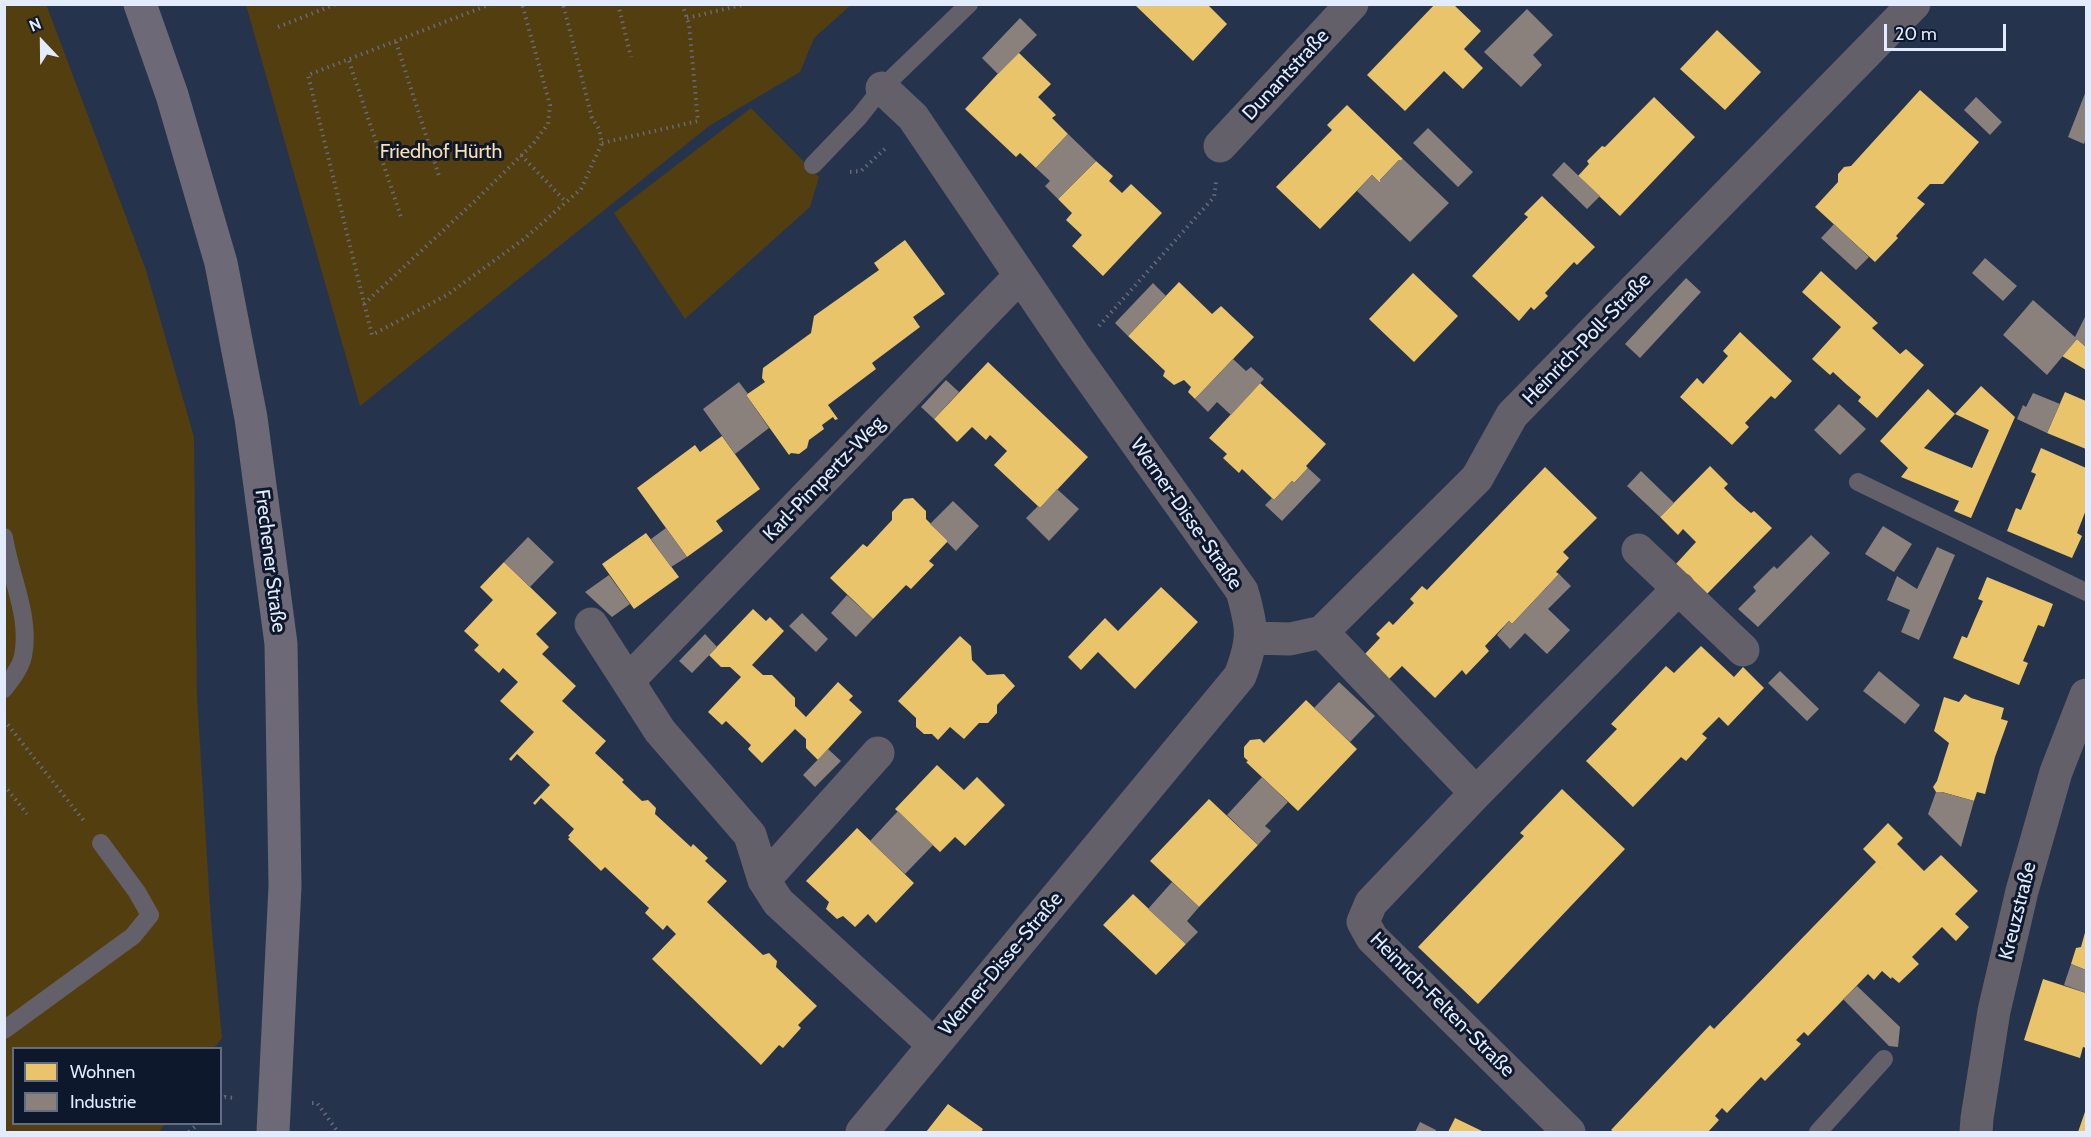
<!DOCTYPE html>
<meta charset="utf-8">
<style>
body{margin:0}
#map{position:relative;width:2091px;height:1137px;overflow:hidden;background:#26334d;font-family:Cabin,sans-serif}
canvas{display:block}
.frame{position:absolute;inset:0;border:6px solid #e2ecfe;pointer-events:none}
.legend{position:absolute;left:12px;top:1047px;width:210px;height:78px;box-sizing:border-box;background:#0d182d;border:2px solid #626d81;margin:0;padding:8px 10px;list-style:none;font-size:18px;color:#e2ecfe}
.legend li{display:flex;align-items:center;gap:12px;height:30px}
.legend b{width:30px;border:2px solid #626d81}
.north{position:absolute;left:12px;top:12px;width:60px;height:60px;-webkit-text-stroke:4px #0d182d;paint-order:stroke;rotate:338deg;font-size:16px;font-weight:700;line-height:24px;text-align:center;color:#e2ecfe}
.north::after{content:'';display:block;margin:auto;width:21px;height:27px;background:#e2ecfe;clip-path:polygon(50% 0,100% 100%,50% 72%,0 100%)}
.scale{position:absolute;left:1884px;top:24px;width:122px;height:27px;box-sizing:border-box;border:3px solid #e2ecfe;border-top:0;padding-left:8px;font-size:18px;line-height:21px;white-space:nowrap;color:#e2ecfe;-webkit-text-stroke:4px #0d182d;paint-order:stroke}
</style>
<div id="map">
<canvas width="2091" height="1137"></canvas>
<div class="frame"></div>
<ul class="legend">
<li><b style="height:16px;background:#e9c46a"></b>Wohnen</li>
<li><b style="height:16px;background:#8a817c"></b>Industrie</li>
</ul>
<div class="north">N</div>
<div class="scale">20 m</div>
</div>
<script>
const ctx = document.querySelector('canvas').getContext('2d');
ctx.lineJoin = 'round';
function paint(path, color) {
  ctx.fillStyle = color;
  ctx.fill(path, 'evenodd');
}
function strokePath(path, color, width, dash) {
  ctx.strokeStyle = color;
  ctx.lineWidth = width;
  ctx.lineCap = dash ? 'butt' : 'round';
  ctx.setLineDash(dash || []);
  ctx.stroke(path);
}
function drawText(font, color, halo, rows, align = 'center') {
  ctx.font = font + ' Cabin,sans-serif';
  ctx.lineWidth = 6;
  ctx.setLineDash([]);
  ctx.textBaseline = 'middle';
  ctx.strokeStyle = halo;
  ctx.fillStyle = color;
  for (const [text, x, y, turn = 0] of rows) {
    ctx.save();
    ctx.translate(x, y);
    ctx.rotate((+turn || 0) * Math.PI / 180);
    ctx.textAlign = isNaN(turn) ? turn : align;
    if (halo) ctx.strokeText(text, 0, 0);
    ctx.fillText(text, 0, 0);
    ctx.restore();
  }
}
paint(new Path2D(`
 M46,4L146,270L194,437L197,697L211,921L222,1038L214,1048H14V1124H165L159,1132H5L4,5Z
 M246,5V4L851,5L814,38L800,72L709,126L360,406Z
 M751,108L819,177L810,207L685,319L614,213Z`), '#523e0f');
paint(new Path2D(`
 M1134,4H1207L1227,24L1193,61Z
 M1435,4H1453L1481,31L1464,49L1483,68L1463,89L1444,71L1405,111L1367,75Z
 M1717,30L1761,72L1725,110L1680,69Z
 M1018,52L1051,84L1038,97L1056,115L1052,118L1068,134L1036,168L1020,153L1016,157L965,109Z
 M1920,90L1979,142L1943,184H1930L1917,198L1925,204L1896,236L1898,238L1875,262L1815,207L1838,182V174L1844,167L1851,166Z
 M1654,97L1695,137L1620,216L1578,176L1589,164L1587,161L1602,146L1605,147Z
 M1347,105L1403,159L1400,161L1399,160L1380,180V183L1372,175L1320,229L1276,187L1332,130L1327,125Z
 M1096,161L1113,176L1109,181L1122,193L1131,184L1162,213L1103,276L1072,246L1082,235L1066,220L1072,213L1058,199Z
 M1542,196L1595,247L1577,265L1574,262L1545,293L1548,296L1534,310L1531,307L1519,321L1472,276L1528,217L1524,214Z
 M905,240L945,294L913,317L920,327L872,363L876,369L828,405L838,419L835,420L833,417L822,425L824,429L809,440L807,448L799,454L791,453L789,455L746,395L765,382L762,378L763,368L811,333L814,316L879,270L874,263Z
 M1821,271L1878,323L1872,328L1900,354L1906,349L1924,365L1877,418L1858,401L1861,397L1847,385L1833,372L1830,375L1812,359L1841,327L1802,292Z
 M1413,273L1458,316L1414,362L1369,319Z
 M1179,282L1212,314L1221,306L1254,337L1195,399L1188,392L1191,387L1184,380L1174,385L1163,376L1165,371L1128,336Z
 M1740,332L1792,381L1775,399L1771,396L1745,423L1749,427L1732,445L1680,397L1697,378L1703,384L1728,356L1723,351Z
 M2077,339L2086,347V370L2062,356Z
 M988,362L1088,457L1040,508L994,465L1007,451L990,435L986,440L972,427L957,442L934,419Z
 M1260,383L1326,444L1306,466L1308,468L1294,483L1292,481L1274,500L1242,469L1239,473L1223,458L1227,454L1209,438Z
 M1981,386L2015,417L1971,518L1954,511L1959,501L1901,477L1908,468L1880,441L1928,389L1955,414L1924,448L1972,468L1989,430L1955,414Z
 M2065,392L2086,401V449L2047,433Z
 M722,436L760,489L716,521L723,531L687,557L637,488L695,445L700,452Z
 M2041,448L2086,468V510L2077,533L2082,536L2072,558L2007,531L2016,508L2021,510L2036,474L2031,472Z
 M1710,466L1728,484L1724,488L1737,501L1751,513L1754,511L1772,528L1705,596L1675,565L1696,542L1683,529L1678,535L1660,517Z
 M1545,467L1597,518L1563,552L1569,558L1556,572L1559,574L1512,624L1509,621L1485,646L1489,651L1466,675L1462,670L1435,698L1402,666L1389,679L1364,655L1380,638L1376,634L1389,621L1393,625L1414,603L1410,599L1422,586L1427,590Z
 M913,498L926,511V519L948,541L929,561L934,565L911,589L906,585L873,619L830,578L863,544L867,547L892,520V512L904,499Z
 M646,533L679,577L634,609L602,564Z
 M504,562L557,613L536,634L549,647L542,654L576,686L562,701L606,741L595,753L624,780L622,782L642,801L648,800L656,808L655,814L691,847L693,844L708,858L705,861L727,881L707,902L763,955L769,953L777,961L776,967L817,1006L798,1025L801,1028L783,1048L779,1045L761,1065L652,959L676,934L667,925L663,930L645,913L649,908L605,867L601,871L568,839L570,837L568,836L574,829L541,798L535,805L533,803L550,785L517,754L511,761L509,759L534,732L500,701L518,682L503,668L499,673L474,650L479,645L464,631L493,600L480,587Z
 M1987,577L2053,604L2044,627L2038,625L2031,642L2023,661L2028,663L2019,685L1953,658L1962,636L1967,638L1975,619L1983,601L1978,599Z
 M1161,587L1198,622L1135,689L1098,652L1081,670L1068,657L1105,618L1118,631Z
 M753,609L766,621L770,617L784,631L752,665L763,675H772L795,698V706L806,717L838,682L853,696L849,700L862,712L818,760L806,748V739L795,729L762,763L748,749L751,745L726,721L722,725L708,712L741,677L730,667H721L709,655Z
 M960,636L971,646L972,660L987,675L1004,674L1015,686L997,705V713L988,723H979L964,739L950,727L938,740L932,734H924L916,727V718L898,701Z
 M1701,646L1734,677L1743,667L1764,688L1728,726L1719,717L1702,734L1707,738L1686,761L1681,757L1633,807L1586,761L1617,729L1611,724L1666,666L1674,673Z
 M1965,694L1971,698L2004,708L2001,719L2008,721L1995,757L1985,794L1977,792L1974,801L1942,792H1936L1933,787L1937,781L1949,743L1934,731L1944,697L1959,702Z
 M1306,700L1357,749L1298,811L1246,762L1248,761L1244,757V747L1250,740L1260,739L1264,743Z
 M937,765L964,790L977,777L1005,805L965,846L955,837L940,852L895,809Z
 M1562,789L1625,849L1478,1004L1418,947L1524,836L1520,833Z
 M1209,799L1258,845L1199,907L1150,861Z
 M1888,823L1903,838L1897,844L1924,871L1941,855L1978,891L1955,914L1969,927L1956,941L1942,927L1912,957L1919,964L1899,983L1892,977L1891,979L1882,971L1874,980L1868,974L1808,1036L1804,1032L1796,1040L1801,1044L1765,1081L1761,1077L1727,1113L1722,1108L1715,1116L1719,1120L1708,1132H1614L1611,1130L1710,1025L1714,1029L1876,862L1883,869L1863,849Z
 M857,828L914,883L876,923L868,914L855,927L843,916L837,919L826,909L829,902L806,881Z
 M1133,894L1186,944L1156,975L1103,925Z
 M2086,929V970L2071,964L2076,948L2081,947Z
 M2043,979L2086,993V1048L2083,1047L2080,1058L2024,1040Z
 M948,1104L983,1129L981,1132H926Z
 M2086,1109V1132H2078Z
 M1455,1118L1484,1132H1448Z`), '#e9c46a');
paint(new Path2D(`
 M1527,9L1553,35L1533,55L1542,65L1521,87L1484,52Z
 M1020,18L1037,35L998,74L982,58Z
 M2086,91V138L2084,144L2068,137Z
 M1976,97L2002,122L1990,135L1964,110Z
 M1428,128L1473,172L1458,187L1413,143Z
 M1068,134L1096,161L1058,199L1045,186L1050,181L1036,168Z
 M1403,159L1449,203L1410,242L1357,191L1372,175L1380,183V180L1399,160L1400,161Z
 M1564,162L1600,196L1587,209L1552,175Z
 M1834,224L1869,257L1856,270L1821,238Z
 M1985,258L2017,286L2003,301L1972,273Z
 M1686,278L1701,292L1640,358L1625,344Z
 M1153,283L1166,296L1128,336L1115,323Z
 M2033,300L2075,337L2086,315V347L2077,339L2047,375L2003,335Z
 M1233,359L1246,371L1251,367L1264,379L1231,415L1217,402L1208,412L1195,399Z
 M946,380L959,392L934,419L921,407Z
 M739,382L748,394L746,395L769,428L735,454L703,409Z
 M2033,393L2060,404L2047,433L2017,419L2023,405L2026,407Z
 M1839,404L1866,429L1840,455L1814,430Z
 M1308,468L1321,480L1282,521L1265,505L1272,498L1274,500L1292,481L1294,483Z
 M1641,471L1674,503L1660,517L1627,486Z
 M1057,489L1079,509L1049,541L1026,518L1038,506L1040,508Z
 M953,501L979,526L956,551L947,542L948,541L930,524Z
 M1883,526L1912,544L1894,572L1865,554Z
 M666,528L687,557L671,567L651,539Z
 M1811,535L1830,553L1758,627L1738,609L1756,591L1753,587L1774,566L1777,569Z
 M528,537L554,562L530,587L504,562Z
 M1937,547L1955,555L1919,640L1901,632L1910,610L1887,600L1897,576L1917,589Z
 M1559,574L1571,586L1548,609L1570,630L1547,654L1525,633L1510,649L1497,635L1509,621L1512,624Z
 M609,575L630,604L612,617L585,592Z
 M847,595L873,619L856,637L831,613Z
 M802,613L828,639L816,652L789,626Z
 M705,634L717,647L692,673L679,661Z
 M1780,671L1819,709L1807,721L1768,683Z
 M1879,671L1920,705L1905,724L1863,691Z
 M1339,682L1375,716L1350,742L1314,708Z
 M828,749L841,761L815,787L803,775Z
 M1262,777L1288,802L1265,826L1271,831L1258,845L1227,815Z
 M1936,792H1942L1974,801L1961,847L1928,814Z
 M898,811L933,845L905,874L870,841Z
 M1172,882L1199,907L1187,921L1198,932L1186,944L1148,909Z
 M2071,964L2086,970V993L2064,985Z
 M1857,986L1900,1027L1898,1047L1889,1046L1843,999Z
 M1420,1122L1436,1130L1435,1132H1415Z`), '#8a817c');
strokePath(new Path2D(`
 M491,4L308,75L372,335L447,295L524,239L581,189L602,143L599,129L592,118L563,4
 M618,4L631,57
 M687,18L746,4
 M278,27L336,4
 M396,42L440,179
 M349,61L401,217
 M602,143L698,121L689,24L682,4
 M521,155L566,202
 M850,172L861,171L887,147
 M364,304L476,200L533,144L548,124L550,105L522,4
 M1099,326L1214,197L1216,182
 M4,720L84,821
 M4,785L27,814
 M220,1101L225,1097L236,1098
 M312,1103H317L338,1132
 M189,1132L198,1124`), '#6a6a77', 4, [1.5, 4.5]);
strokePath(new Path2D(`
 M813,165L859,117L882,88L969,4
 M1858,482L2086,592
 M4,537C10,577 31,616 23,656C21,667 11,680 4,689
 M4,1030L133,936L150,915L137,892L101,843
 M1818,1132L1884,1059`), '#63606a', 18);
strokePath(new Path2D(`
 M1220,146L1352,4
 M1638,550L1743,650
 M591,624L660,731L750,835L764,880L778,902L934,1045
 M1322,632L1476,793
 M1252,638L1290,639L1322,632L1477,478L1512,415L1914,4
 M628,681L1019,277
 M764,880L878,753
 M862,1132L1240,676C1254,639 1253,629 1242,591L1074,355L913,117L882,88
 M1569,1132L1372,938L1363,922L1371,903L1476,793L1679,588
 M1976,1132L1977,1118L1994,1011L2022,891L2056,772L2086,695`), '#63606a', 33);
strokePath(new Path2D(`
 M140,4L172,95L221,263L251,418L281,644L285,886L273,1132`), '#6e6976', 33);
drawText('20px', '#e2ecfe', '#0d182d', [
 ["Dunantstraße",1286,75,-47],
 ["Heinrich-Poll-Straße",1587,339,-46],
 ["Karl-Pimpertz-Weg",824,479,-46],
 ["Werner-Disse-Straße",1186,514,55],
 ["Frechener Straße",270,561,83],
 ["Kreuzstraße",2018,911,-76],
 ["Werner-Disse-Straße",1001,964,-50],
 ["Heinrich-Felten-Straße",1442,1005,45]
]);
drawText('20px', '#fcdfab', '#0d182d', [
 ["Friedhof Hürth",441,152]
]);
</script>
